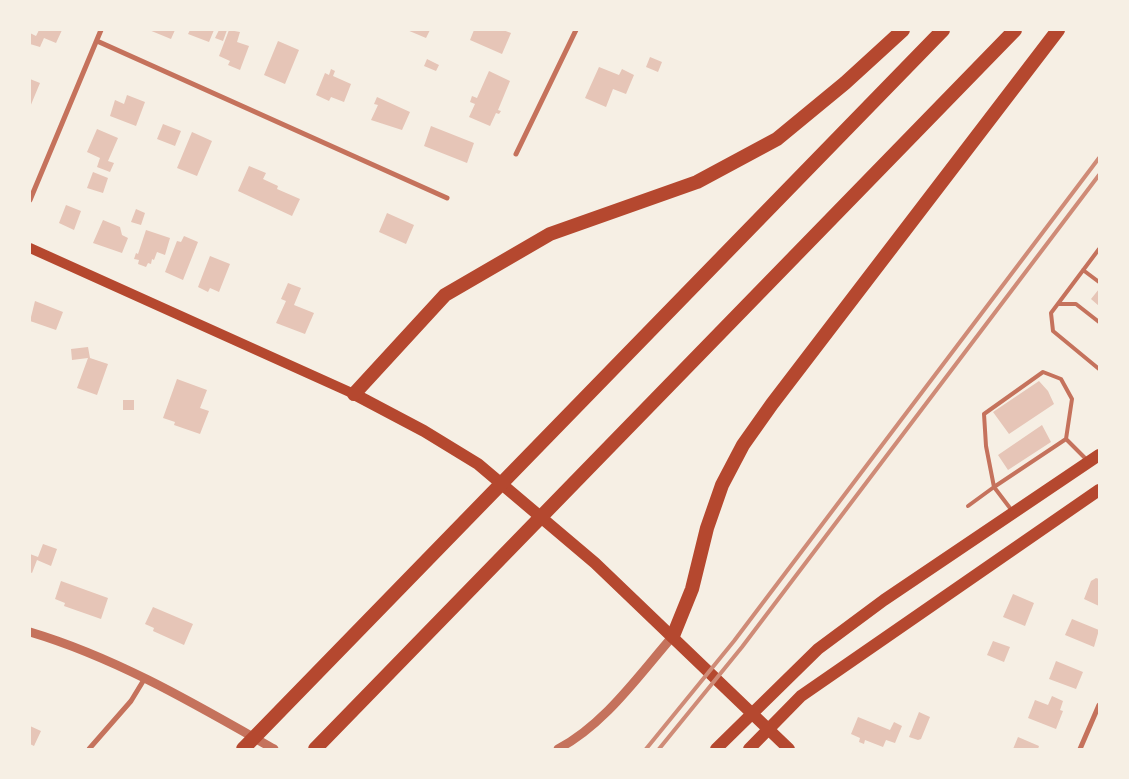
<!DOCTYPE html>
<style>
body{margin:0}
#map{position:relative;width:1129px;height:779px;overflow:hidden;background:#f6efe4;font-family:"Roboto Condensed",sans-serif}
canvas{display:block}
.frame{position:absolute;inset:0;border:31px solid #f6efe4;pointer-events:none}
</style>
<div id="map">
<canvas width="1129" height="779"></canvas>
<div class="frame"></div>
</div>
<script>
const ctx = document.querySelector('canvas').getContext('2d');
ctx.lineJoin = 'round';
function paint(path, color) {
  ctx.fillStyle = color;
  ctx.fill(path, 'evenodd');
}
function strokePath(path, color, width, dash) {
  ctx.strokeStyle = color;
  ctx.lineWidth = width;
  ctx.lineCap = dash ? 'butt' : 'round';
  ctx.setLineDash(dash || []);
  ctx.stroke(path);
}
paint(new Path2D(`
 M39,30H62L56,43L44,38L40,47L30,44V33L36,36Z
 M149,30H175L171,39Z
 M190,30H214L209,42L188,34Z
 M219,30H227L223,41L215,38Z
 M229,30L240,32L237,42L249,46L240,70L228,65L230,61L219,56Z
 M407,30H430L426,38Z
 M474,30H503L511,33L502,54L470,40Z
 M278,41L299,50L285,84L264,75Z
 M650,57L662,62L658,72L646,67Z
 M427,59L439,65L436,71L424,66Z
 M599,67L619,75L622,69L634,75L626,94L613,89L606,107L585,98Z
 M331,69L335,71L333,76L351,84L344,102L331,97L329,101L316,95L325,73L329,75Z
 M489,71L510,81L498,110L501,111L499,114L496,113L490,126L469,117L475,104L470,102L472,96L477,98Z
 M30,79L40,83L30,107Z
 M127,95L145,102L136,126L110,116L115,100L124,104Z
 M377,97L410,112L402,130L371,120L378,105L374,104Z
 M163,124L181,131L175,146L157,139Z
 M431,126L474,143L467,163L424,146Z
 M97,129L118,138L108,161L114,163L110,172L97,167L100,158L87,152Z
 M192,132L212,141L197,176L177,168Z
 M249,166L266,173L263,179L278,186L277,189L300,199L292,216L238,191Z
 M93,172L108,178L103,193L87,188Z
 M66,205L81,211L74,230L59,223Z
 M136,209L145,213L141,225L131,222Z
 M387,213L414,225L406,244L379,232Z
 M103,220L120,227L122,235L128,238L122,253L93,243Z
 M146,230L170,238L165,255L157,252L154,260L152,259L151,264L148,263L146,267L138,264L139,260L134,259L136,253L138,254Z
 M184,236L198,242L183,280L165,272L177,241L181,242Z
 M210,256L230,264L219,292L210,288L208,292L198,287Z
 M288,283L301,288L294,305L314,313L305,334L276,323L286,301L281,299Z
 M1099,289V306L1091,299Z
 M35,301L63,312L56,330L30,321Z
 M88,347L90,358L108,364L97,395L77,388L88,358L72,360L71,349Z
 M177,379L207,390L200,408L209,411L200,434L174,425L175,422L163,418Z
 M1039,381L1048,391L1054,404L1009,434L993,412Z
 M123,400H134V410H123Z
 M1042,425L1051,442L1008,470L998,455Z
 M43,544L57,549L51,566L37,560L32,573L30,572V554L38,557Z
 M1096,578L1099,579V606L1084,599L1091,581Z
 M61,581L108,598L101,619L64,606L65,603L55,599Z
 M1013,594L1034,603L1025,626L1003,617Z
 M153,607L193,624L184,645L153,631L154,628L145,624Z
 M1072,619L1099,630L1094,647L1065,635Z
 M993,641L1010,647L1004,662L987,655Z
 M1056,661L1083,672L1076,689L1049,679Z
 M1052,696L1063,701L1060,710L1063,711L1056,729L1028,718L1035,700L1048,705Z
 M919,712L930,717L921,739L918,740L909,737Z
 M858,717L890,730L894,722L902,726L895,743L886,740L883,747L865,740L864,744L859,742L860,738L851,734Z
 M30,726L41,731L34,746L30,744Z
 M1018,737L1039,746L1038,749H1013Z`), '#e6c5b7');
strokePath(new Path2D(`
 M1099,249L1051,313L1053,331L1099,369
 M1083,270L1099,282
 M1059,304H1076L1099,322
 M968,506L994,487L986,446L984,414L1043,372L1061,379L1072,399L1066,439
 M1013,512L994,487L1066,439L1087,460`), '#c5725c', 4);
strokePath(new Path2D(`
 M97,41L447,198
 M516,154L576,30
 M30,200L101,30
 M89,749L131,701L145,678
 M1080,749L1099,705`), '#c5725c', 5);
strokePath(new Path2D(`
 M30,632C117,658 195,704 274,749
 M558,749C605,724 638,676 673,636`), '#c5725c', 9);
strokePath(new Path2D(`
 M30,248L354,394`), '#b5482f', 10);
strokePath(new Path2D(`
 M354,394L424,431L478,464L595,563L789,749
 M716,749L818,649L884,600L1099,455
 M749,749L801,696L1099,490`), '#b5482f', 12);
strokePath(new Path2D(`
 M354,394L445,295L550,234L697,182L777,139L845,83L903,30
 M673,636L692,589L707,528L722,485L743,445L772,404L1058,30
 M243,749L943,30
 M315,749L1015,30`), '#b5482f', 14);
strokePath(new Path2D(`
 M646,749L734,641L1099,158
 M659,749L742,647L1099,175`), '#cf8b77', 4);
</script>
